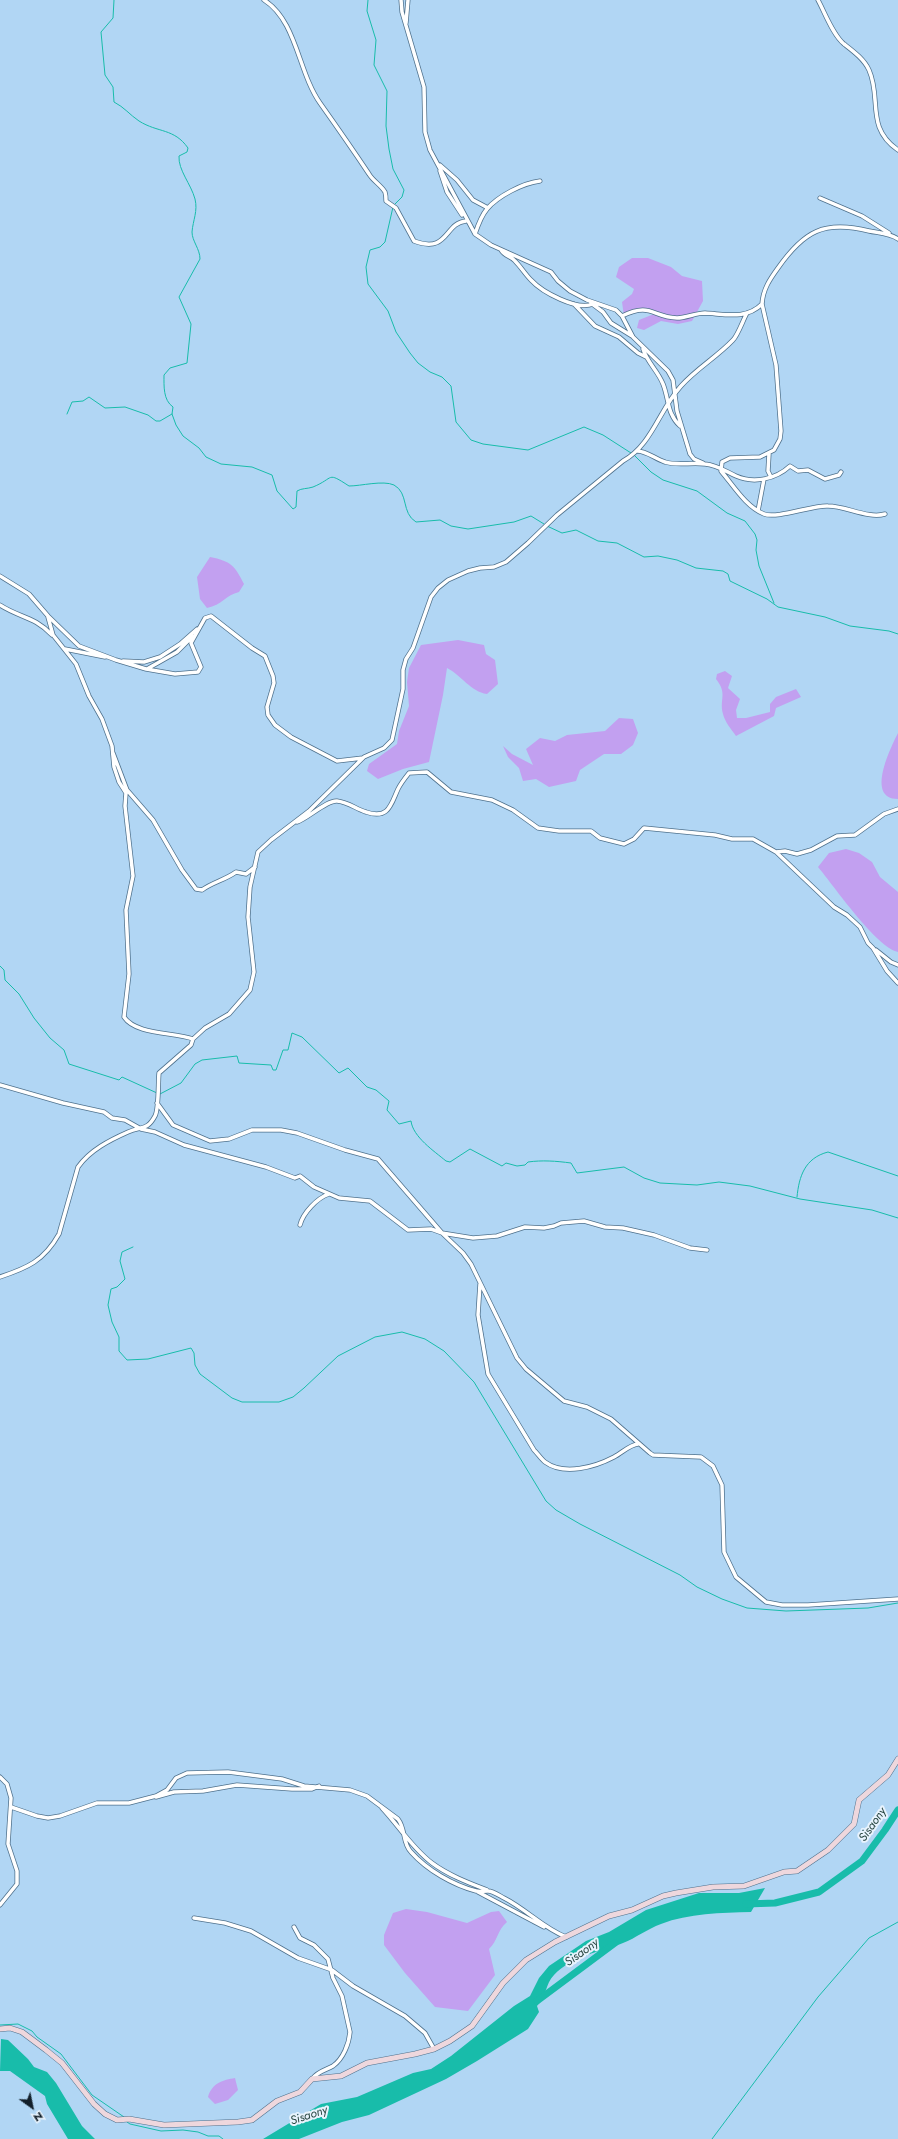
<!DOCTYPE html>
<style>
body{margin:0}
#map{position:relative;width:898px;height:2139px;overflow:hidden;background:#b1d6f4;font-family:Jost,sans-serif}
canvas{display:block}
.north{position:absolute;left:12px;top:2087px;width:40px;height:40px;-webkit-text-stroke:3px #e8f3fd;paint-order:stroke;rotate:147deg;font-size:11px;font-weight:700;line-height:16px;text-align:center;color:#121f2a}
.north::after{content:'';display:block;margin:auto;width:14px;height:18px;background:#121f2a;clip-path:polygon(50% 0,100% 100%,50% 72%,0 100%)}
</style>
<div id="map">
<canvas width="898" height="2139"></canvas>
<div class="north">N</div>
</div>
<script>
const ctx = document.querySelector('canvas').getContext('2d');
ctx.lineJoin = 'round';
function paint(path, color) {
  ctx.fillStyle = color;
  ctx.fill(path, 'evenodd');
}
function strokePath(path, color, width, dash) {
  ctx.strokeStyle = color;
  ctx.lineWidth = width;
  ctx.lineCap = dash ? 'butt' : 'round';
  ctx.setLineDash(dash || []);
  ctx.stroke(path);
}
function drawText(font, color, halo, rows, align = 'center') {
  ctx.font = font + ' Jost,sans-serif';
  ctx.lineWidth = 4;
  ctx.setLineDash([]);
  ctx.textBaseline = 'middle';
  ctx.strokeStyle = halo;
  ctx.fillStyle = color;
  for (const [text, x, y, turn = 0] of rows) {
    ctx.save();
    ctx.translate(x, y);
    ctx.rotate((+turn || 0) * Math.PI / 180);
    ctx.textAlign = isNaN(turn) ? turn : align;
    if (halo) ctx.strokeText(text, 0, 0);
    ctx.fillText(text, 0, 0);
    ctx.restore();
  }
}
paint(new Path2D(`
 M632,258H648L671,267L682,276L702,281L703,301L692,321L678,324L661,321L644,330L637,328L639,320L654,314C644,309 634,312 624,316L622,302L632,294L634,289L616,277L619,267Z
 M210,557C231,561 235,566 244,584L239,592C226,595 222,605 207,608L200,599L197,577Z
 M458,640L484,645L486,654L495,660L498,684L487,694C471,692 461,675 447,668L443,695L429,762L403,769L378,779L367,771L369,764L397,744L399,731L409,706L407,682L409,668L421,645Z
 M725,671L732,676L728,688L740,699L736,710L737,718H746L770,712V704L776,697L796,689L801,697L776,708L774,716L736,736C731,729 725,722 723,714C719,699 728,694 716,679L717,674Z
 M619,718L633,719L638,733L633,745L621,754H604L580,770L576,781L549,787L536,779L523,781L519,768L508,757L503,746L512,754L533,765L526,749L540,738L555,741L567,735L605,731Z
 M898,733V799C865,799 891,747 898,733Z
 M846,849L859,853L872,862L880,877L898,892V952C876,947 834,886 818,867L829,853Z
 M406,1909L427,1912L467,1923L491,1912L499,1911L507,1922C497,1930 498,1941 489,1949L495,1975L468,2011L435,2007L405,1973L384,1945V1935L393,1913Z
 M235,2078L238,2090L228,2100L215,2104L208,2097C212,2083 223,2080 235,2078Z`), '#c2a0f0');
paint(new Path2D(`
 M765,1888L751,1912C721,1913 689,1913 661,1924C647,1929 636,1938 623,1943C600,1952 572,1956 554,1975C545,1984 547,1996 537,2006L539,2012L528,2029L477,2061L446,2079L369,2115L342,2122L299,2139H263L321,2104L357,2097L413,2073L431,2069L451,2056L514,2006L530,1996L539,1978L549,1966L586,1941L609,1932L646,1910L699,1893H739Z
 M1,2039L8,2040L28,2059L34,2067L47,2072L56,2083L82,2126L95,2139H68L47,2104L45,2096L10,2071H0Z`), '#18bcaa');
strokePath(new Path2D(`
 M114,0L113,18L101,32L105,75L113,87L114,102C124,107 130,115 139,121C158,133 174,128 188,148L187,152L179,156C178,170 191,184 195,199C198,211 193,220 192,232C192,241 200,249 200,259L179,297L191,324L187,363L170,368L164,375C164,386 163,400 173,407L172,414L176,425L183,436L199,448L206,457L221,464L252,467L272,475L277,491L293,509L296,507L297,491C302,488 307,489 313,487C335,478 326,471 349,486C361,486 383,480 394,485C409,493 401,513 416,522L440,520L451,526L468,529L514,522L531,516L544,524
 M368,0L367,11L376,40L374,65L387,91L386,126L389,149L393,169L404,190L402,197L395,204
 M393,207L385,242L380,247L370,250L366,267L368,284L388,311L396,332L410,353L418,363L430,372L442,377L451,386L456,422L471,440L483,444L528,450L584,427L603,435L631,453
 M67,414L72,402L83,401L89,397L105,408L125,407L148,415L156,421H160L172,414
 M634,455L651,472L663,480L697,491L727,513L745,521L755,534L757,540L756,550L759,566L774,603
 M547,526L562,533L576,530L598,541L617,543L644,557L658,556L677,560L696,568L723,571L728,574L730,581L767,599L778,607L825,617L850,626L889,631L898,634
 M0,966L4,970L5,980L19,994L34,1018L50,1038L64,1050L69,1064L119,1080L122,1077L157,1093
 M160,1094L181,1083L195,1064L202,1060L237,1056L239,1063L271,1065L273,1070H276L283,1050H288L292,1033L302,1037L339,1073L348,1068L367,1087L376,1090L389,1101L387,1110L399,1124L411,1121C413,1137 434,1151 446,1161L450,1162L470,1149L502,1166L506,1163L517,1166L525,1165L528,1162C542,1160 556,1161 571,1163L577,1173L624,1167L644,1178L660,1183L697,1185L719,1182L750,1186L800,1199L872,1210L898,1218
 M797,1197C799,1176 805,1158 828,1152L898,1176
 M133,1247L122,1252L120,1261L125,1279L117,1287L111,1289L108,1305L112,1322L119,1337V1351L127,1360L148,1359L191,1348L194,1353L195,1365L200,1374L232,1398L242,1402H279L293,1397L304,1388L338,1356L375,1337L402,1332L425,1339L444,1351L474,1382L546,1501L556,1510L580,1524L680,1575L697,1587L722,1599L747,1608L786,1611L868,1608L898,1603
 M0,2025L18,2024L32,2031L37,2037L61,2054L92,2095L124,2117
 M127,2122L130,2124L161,2131L183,2130L198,2132L208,2136H219L223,2139
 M712,2139L818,1997L869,1938L898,1922`), '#18bcaa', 1);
strokePath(new Path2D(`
 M746,1904L775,1903L819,1892L862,1861L885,1830L898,1810
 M537,2001L615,1943`), '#18bcaa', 7);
const street = new Path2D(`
 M264,0C297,21 298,72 320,103C337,127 353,150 369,174C373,181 381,185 385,192C386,195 386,198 386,201L396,208L414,241C449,254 444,223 466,221
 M401,0L402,12L424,87L425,132L430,150L475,234L491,245L551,272L558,281L570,291L587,300L616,310L622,316L633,337L668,371L673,380L677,411L690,454L694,459L703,463
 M818,0C825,13 833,35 844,44C853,51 864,59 869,70C882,99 865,127 898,150
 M406,23L408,0
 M440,165L457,180L473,200L488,208
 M440,171L447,192L462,215
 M820,198L862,216L889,233
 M475,234C478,225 481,216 487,209C498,196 523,183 540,181
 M501,250C505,257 510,255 515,261C521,267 525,274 531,280C542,292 577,311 593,304
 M591,303L603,312L611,323L632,336
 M574,304L595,326L619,337L638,353L646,357
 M622,316C651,302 652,317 677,318C686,318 696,313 705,313C725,314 746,320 762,304
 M643,349C647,362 658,371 663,384C669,399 667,414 680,426
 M637,451C647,451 655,459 665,462C677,466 692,462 705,464C717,465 725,471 736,476C754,484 776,479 790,466L798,471L808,470L825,479L839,475L841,472
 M769,454L768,471L771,477
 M758,511L764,479
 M885,514C868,519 846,506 828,506C813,505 777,519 764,514C746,507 733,485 721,471L722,462L730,458L760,457L774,450L780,439L781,431L776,365L762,304C763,289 770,279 778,268C804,231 824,220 869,231C878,233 889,233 898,239
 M0,576L29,594L48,616L79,646L116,660L146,669L175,674L198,672L201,667L191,643L205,618L211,616L252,648L265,656L273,676L274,683L267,707L268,715L275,725L291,737L337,761L363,758
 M0,605C20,618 34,616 52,635
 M48,617L53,635L76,664L89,696L102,719L112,746L114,767L119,782L126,793L125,806L133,876L126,910L129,974L124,1017C136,1035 174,1032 193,1039
 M65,649L105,657
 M123,661L144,662L160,657L180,644L197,629
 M147,669L177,652L193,636
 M113,753L127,790L153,820L182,870L196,889L202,890C213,882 225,880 236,872L246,874L255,867
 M297,822C307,819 327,800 337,801C348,802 356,809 366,812C389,820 391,804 398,789C401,783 405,778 409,773L427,772L451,792L492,800L513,810L538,828L559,831H591L600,838L624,844L634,839L644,828L715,835L732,839H753L776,852L834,907L847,915L860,927L868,943L873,948L887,971L898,983
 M776,852L785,851L797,854L811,850L837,836L855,835L884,814L898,809
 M876,950L891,962L898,965
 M0,1085L63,1103L104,1112L112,1118L125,1120L141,1129L155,1132L184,1145L266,1167L295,1178L300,1176L314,1187L339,1198L370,1201L408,1230L431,1229L442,1233L463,1253L471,1264L517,1358L526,1369L564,1401L587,1407L611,1419L650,1453L653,1455L701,1457L713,1466L722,1485L724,1552L736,1577L766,1602L782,1605H808L898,1599
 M157,1103L173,1125L210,1141L229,1139L252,1130H281L297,1133L345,1150L378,1159L442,1233L473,1238L497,1236L525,1227L544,1228L554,1226L561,1223L584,1221L605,1227L623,1228L654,1235L690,1248L707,1250
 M300,1225C303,1213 317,1198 329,1194
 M0,1277C27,1268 44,1261 59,1234L78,1167C90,1150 110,1140 128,1132C141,1126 147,1131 155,1116C159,1109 158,1082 159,1073L191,1045L193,1039L205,1028L229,1014L250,990L254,972L248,917L250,887L258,852L271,840L309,811L364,757L384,748L392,740L403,689V670L406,659L413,648L431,597L438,588L448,580L468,571L480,568L494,567L506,562L528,543L557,515L623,461C652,445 659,410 681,386C697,368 717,357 733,340C738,335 743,320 747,313
 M480,1284L478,1315L488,1374L534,1450C538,1454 541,1459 545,1462C564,1476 595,1467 614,1457C622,1453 629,1445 638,1444
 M0,1777L7,1784L11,1798L8,1844L17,1871V1884L0,1905
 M156,1797L174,1792L203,1791L237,1785L292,1789H312L319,1786
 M11,1807L37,1816L48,1818L60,1816L97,1803H129L156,1796L167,1790L176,1778L187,1773L228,1772L282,1779L304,1786L350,1790L367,1796L398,1819C406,1829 402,1843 411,1852C427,1870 453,1885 476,1891C480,1892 483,1891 488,1891C493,1891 500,1896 504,1898C526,1909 543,1928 566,1937
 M382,1808C399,1826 412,1848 432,1863C448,1875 469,1883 487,1890
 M478,1892L544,1927
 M194,1918L225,1923L251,1931L298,1958L332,1970L353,1986L405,2016L425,2033L434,2049
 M294,1927L300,1938L314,1945L328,1959L333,1978L342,1996L350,2032C349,2044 343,2059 333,2066C326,2070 318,2071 312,2079`);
const secondary = new Path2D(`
 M0,2029L10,2028L22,2032L46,2050L62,2063L94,2104L105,2114L117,2120L129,2119L164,2125L238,2122L252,2120L277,2101L300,2092L312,2079L341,2076L367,2063L415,2054L434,2049L450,2041L472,2026L503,1983L526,1960L555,1942L609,1916L632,1910L663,1896L676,1893L713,1887L744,1886L784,1872L797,1871L828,1850L854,1824L859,1800L888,1775L898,1759`);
strokePath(street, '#4f718c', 5);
strokePath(secondary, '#4f718c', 6);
strokePath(street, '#fff', 3.5);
strokePath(secondary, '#eed7dd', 5);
drawText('italic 12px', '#26443f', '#e8f3fd', [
 ["Sisaony",873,1825,-55],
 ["Sisaony",582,1953,-36],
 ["Sisaony",309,2116,-18]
]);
</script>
